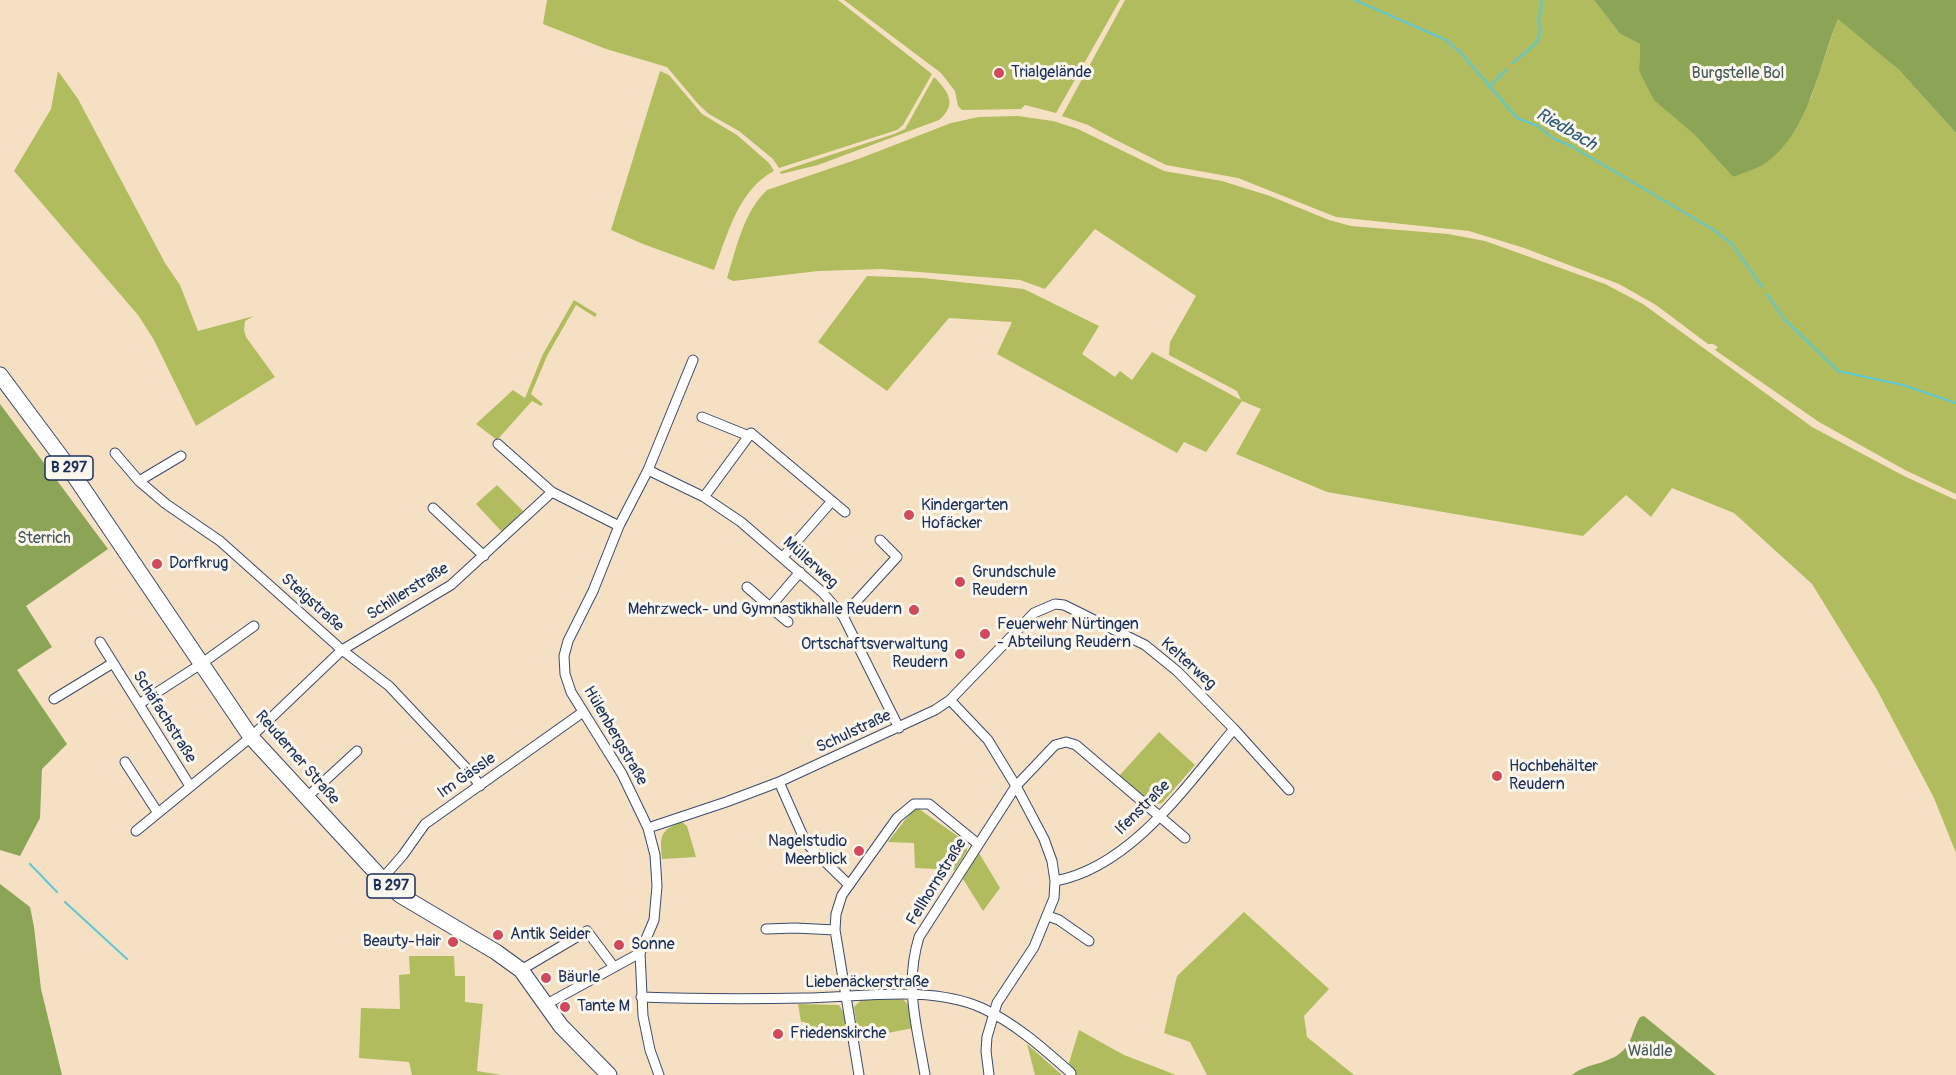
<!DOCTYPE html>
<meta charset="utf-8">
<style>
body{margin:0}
canvas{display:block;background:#f5e0c4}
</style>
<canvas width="1956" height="1075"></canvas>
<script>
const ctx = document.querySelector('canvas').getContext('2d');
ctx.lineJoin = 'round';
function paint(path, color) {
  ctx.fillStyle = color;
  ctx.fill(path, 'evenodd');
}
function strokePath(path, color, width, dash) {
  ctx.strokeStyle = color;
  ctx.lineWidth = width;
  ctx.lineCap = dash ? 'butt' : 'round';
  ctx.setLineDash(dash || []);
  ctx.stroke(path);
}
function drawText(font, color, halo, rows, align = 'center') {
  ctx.font = font + ' Pangolin,sans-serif';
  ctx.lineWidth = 6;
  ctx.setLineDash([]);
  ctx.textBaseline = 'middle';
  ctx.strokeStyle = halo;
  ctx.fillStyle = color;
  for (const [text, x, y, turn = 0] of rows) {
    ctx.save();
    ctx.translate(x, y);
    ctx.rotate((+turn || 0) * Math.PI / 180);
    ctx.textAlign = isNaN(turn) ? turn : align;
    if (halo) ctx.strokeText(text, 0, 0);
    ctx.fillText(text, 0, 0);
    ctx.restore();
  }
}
paint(new Path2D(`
 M547,0H838L932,74L903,125L897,130L779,168L773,159L739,131L709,114L699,105L667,67L606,49L543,24Z
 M844,0H1120L1056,113L1025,105L1021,109L962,110L958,106L955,91L941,73Z
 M1125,0H1594L1620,34L1640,44L1639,72L1733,177L1811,98L1838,18L1898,69L1956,133V494L1905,470L1819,422L1715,350L1718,347L1713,344H1708L1656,305L1619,284L1524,248L1469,231L1336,217L1238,178L1166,165L1112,138L1088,125L1062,116Z
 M58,71L78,99L165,263L180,285L198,331L254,316L245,321L244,330L246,337L275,377L196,426L154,340L138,315L14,171L51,109Z
 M660,71L669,75L702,114L737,135L769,163L774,171C738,190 728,234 714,270L643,244L611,230Z
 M934,77C948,91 958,104 939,120L818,165L781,174L780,172L785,170L894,134L905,129Z
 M1018,116L1053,121L1078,129L1164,171L1222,181L1270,196L1329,220L1351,226L1448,234L1485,241L1605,284L1643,304L1812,427L1904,476L1956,500V853L1934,798L1876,688L1812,584L1734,513L1672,488L1651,517L1626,495L1583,536L1327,492L1236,454L1261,409L1242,401L1206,452L1184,442L1177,453L997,354L1012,322L949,318L887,391L818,342L867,276L923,278L1024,289L1099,326L1082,354L1115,377L1120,371L1132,380L1152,352L1241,400L1237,391L1169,355L1170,342L1196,296L1095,229L1045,289L1020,280L881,269L818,271L733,281L727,278C737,247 743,213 767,190L861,158L951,123L979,117Z
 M574,300L597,314L595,317L576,305L547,356L531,394L543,404L541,406L532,401L497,440L476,424L513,390L525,398L543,354Z
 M497,485L523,511L502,532L476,504Z
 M1159,732L1195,765L1162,803L1152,805L1119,776Z
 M915,809H919L966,842L967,851L955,870L915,868L914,843L888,842L911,812Z
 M682,822L687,826L696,857L662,859C660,837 659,830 682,822Z
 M979,853L1000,888L983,911L963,879Z
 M1244,912L1329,989L1304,1016L1307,1037L1354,1075H1207L1190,1042L1164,1033L1177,976Z
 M409,956H454L455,976H465V1002L483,1004L477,1071L501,1075H412L409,1062L359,1058L361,1008L400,1009L399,975L410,974Z
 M903,999L909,1006L913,1028L888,1033L887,1029L878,1030L859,1040L854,1007L861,1000Z
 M798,1004L839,1005L843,1012L847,1032L808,1037L805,1022H801Z
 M1079,1030L1124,1055L1176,1075H1075L1069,1063Z
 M1027,1044L1062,1075H1035Z`), '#b1bc5e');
paint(new Path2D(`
 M1594,0H1956V133L1898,69L1838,19C1820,63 1808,133 1767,162C1758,169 1744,172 1733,177L1695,135L1654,100L1639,71L1640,44L1620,34Z
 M0,404L108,549L26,606L52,647L17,670L67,744L42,769L40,818L20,856L0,850Z
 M0,884L30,907L34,927L41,989L62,1075H0Z
 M1644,1016L1716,1075H1572C1587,1062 1613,1065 1626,1047C1633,1038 1634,1026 1640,1017Z`), '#8ca455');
strokePath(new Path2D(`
 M1355,0L1446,40L1461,53L1517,118L1538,126L1553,138L1573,147L1714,230L1732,244L1762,287
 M1513,63L1538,41L1540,33L1539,18L1542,4L1540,0
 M1490,86L1507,69
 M1767,294L1784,319L1838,371L1903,385L1956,403
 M30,864L57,892
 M65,902L127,959`), '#5cc8d3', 2);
const street = new Path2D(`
 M702,417L749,436
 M498,444L552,492L619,526
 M115,453L139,481L166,504L220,541L342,650L389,686L471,773L480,786
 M648,470L704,497L741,522L822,592L843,616L899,728
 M139,481L181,456
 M704,497L751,433L845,512
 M433,508L484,556
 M783,557L832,501
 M747,587L770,607
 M843,616L897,557L880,540
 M788,622L770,607L800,572
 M100,642L190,786
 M54,699L113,663
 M950,700L988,740L1016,786L1044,839L1052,861L1055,881L1054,898L1034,947L997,1003L987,1037L986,1051L989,1075
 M139,704L201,664L254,626
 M125,762L158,813
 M779,782L806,843L848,884
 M306,798L357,751
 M648,828L726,802L779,782L935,710L950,700L1034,613L1055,604L1064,605L1145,645L1177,671L1234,729L1289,790
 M136,831L251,737L342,650L451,585L552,492
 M382,879L403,855L425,824L583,712
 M1055,881C1131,867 1187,785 1234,729
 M1048,916L1059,920L1089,941
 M766,929L795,928L835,930
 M521,970L587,931L614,967
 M641,997C696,999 751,999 806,998C861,997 931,985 982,1008C1015,1023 1044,1049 1071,1073
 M545,1005L640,953
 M659,1075L650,1050L643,1016L640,953L654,920L657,886L655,855L648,828L622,774L571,692L565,674L564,656L568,641L593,591L619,526L648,470L693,360
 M859,1075L835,930L836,914L842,895L897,818L914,804H929L978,844
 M925,1075C917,1026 904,987 919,937L1016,786L1055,745L1066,742L1076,745L1185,838`);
const primary = new Path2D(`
 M0,375L67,465L251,737L382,879L400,895L496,952L521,970L561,1026L609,1075`);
strokePath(street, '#3c4a6d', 11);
strokePath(primary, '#3c4a6d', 17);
strokePath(street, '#fff', 9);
strokePath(primary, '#fff', 15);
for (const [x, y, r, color] of [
 [999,73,6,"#d1495b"],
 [909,515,6,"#d1495b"],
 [157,564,6,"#d1495b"],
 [960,582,6,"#d1495b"],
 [914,610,6,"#d1495b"],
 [985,634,6,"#d1495b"],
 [960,654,6,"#d1495b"],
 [1497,776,6,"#d1495b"],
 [859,851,6,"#d1495b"],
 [498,935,6,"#d1495b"],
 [453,942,6,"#d1495b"],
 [619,945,6,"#d1495b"],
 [546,978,6,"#d1495b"],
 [565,1007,6,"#d1495b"],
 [778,1034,6,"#d1495b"]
]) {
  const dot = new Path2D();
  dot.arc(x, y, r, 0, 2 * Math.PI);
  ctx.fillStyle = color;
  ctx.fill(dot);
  strokePath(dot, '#fbf7ec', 2);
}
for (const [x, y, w] of [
 [69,468,48],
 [391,886,48]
]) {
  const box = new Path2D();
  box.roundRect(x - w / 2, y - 12, w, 24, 4.5);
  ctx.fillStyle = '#fbf7ec';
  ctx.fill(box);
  strokePath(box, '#1b2f5e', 1.5);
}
drawText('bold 15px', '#1b2f5e', null, [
 ["B 297",69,468],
 ["B 297",391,886]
]);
drawText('16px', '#1b2f5e', '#fbf7ec', [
 ["Trialgelände",1011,73],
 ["Kindergarten",921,506],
 ["Hofäcker",921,524],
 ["Dorfkrug",169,564],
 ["Grundschule",972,573],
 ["Reudern",972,591],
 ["Mehrzweck- und Gymnastikhalle Reudern",902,610,"right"],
 ["Feuerwehr Nürtingen",997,625],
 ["- Abteilung Reudern",997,643],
 ["Ortschaftsverwaltung",948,645,"right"],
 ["Reudern",948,663,"right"],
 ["Hochbehälter",1509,767],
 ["Reudern",1509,785],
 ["Nagelstudio",847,842,"right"],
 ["Meerblick",847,860,"right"],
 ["Antik Seider",510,935],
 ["Beauty-Hair",441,942,"right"],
 ["Sonne",631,945],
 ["Bäurle",558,978],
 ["Tante M",577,1007],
 ["Friedenskirche",790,1034]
], 'left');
drawText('16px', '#48595e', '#fbf7ec', [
 ["Burgstelle Bol",1738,74],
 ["Sterrich",44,539],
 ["Wäldle",1650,1052]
]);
drawText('16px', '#1b2f5e', '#fbf7ec', [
 ["Müllerweg",810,563,42],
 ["Schillerstraße",408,592,-32],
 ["Steigstraße",312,603,42],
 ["Kelterweg",1188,664,42],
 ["Schäfachstraße",164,717,58],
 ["Schulstraße",854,732,-25],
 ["Hülenbergstraße",615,736,60],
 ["Reuderner Straße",297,758,49],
 ["Im Gässle",467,776,-35],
 ["Ifenstraße",1143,808,-45],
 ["Fellhornstraße",937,882,-58],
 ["Liebenäckerstraße",867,983]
]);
drawText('italic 18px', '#2e5d81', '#fbf7ec', [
 ["Riedbach",1566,130,30]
]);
</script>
